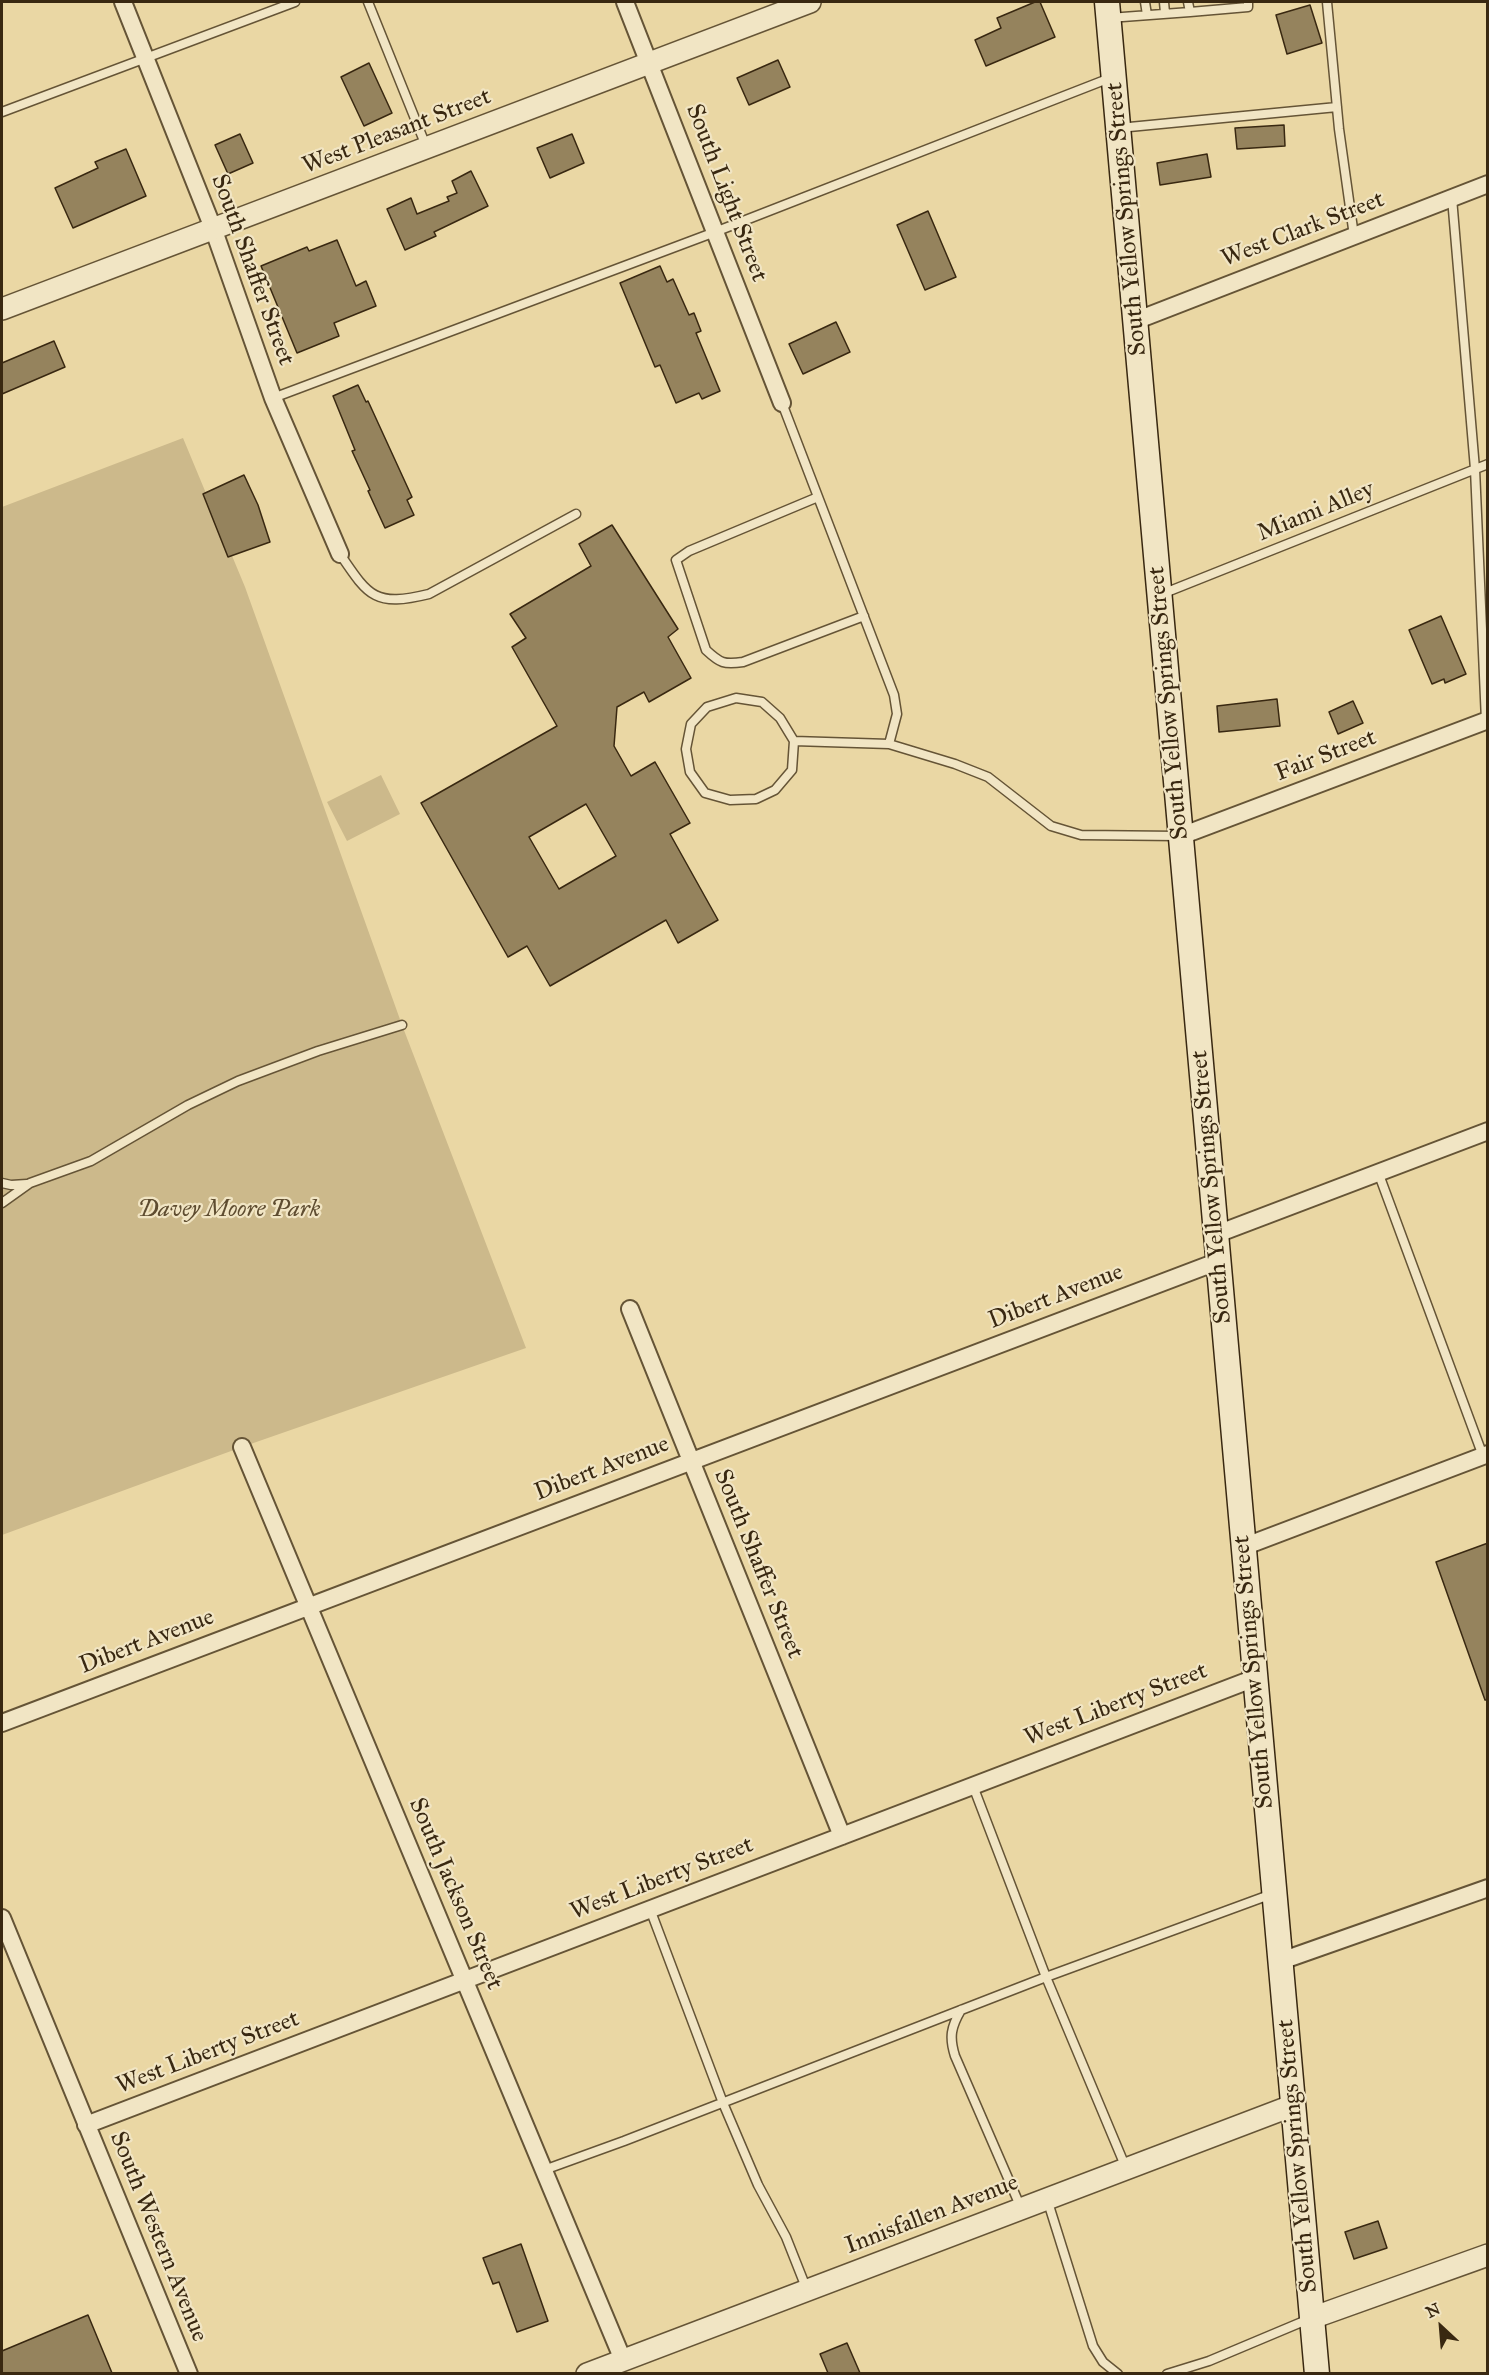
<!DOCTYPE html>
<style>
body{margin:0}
#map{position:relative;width:1489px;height:2375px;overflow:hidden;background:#ead7a4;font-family:"IM FELL Great Primer",serif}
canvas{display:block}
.frame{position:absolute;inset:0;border:3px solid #392811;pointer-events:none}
.north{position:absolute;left:1411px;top:2297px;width:60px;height:60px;-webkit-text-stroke:4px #f1e5c4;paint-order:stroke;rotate:334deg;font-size:16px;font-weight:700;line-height:24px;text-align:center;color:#392811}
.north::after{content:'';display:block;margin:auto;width:21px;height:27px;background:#392811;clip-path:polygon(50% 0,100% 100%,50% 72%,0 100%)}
</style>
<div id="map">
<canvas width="1489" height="2375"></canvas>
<div class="frame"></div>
<div class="north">N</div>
</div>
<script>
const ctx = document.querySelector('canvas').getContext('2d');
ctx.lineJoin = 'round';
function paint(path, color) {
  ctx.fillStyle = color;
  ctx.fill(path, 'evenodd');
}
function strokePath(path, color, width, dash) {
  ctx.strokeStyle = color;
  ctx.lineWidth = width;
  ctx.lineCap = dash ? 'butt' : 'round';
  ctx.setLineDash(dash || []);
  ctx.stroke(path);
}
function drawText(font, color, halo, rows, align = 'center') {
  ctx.font = font + ' "IM FELL Great Primer",serif';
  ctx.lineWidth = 4.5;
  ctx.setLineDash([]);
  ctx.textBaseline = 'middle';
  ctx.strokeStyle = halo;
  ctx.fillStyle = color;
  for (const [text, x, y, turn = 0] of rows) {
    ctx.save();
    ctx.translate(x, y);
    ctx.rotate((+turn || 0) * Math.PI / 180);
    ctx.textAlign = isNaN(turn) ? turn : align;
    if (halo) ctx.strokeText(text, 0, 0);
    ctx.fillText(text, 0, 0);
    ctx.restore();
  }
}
paint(new Path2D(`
 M183,438L245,587L402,1025L526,1348L242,1447L2,1535V507Z
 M381,775L400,814L347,841L327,802Z`), '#ccb98b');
const building = new Path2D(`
 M1035,2H1040L1055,37L986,66L975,40L1001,28L997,18Z
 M1310,5L1322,43L1287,54L1276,15Z
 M778,60L790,87L749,105L737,78Z
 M369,63L392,113L364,126L341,77Z
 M1284,125L1285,146L1237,149L1235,128Z
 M240,134L253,163L228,174L215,145Z
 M572,134L584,163L550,178L537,148Z
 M126,149L146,196L73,228L55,188L98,168L95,162Z
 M1207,154L1211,177L1160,185L1157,163Z
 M471,171L488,206L434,232L436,236L405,250L387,209L411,198L417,214L449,201L447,197L457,193L452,181Z
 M928,211L956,277L925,290L897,225Z
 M337,240L356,286L366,281L376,306L334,323L339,336L297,353L261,266L307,247L309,251Z
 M660,266L667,282L673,279L689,315L694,313L701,331L696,333L720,391L702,399L699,393L676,403L660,365L655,367L620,283Z
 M836,322L850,352L803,374L789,344Z
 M54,341L65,367L2,394V363Z
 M358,385L366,402L368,401L412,497L407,500L414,515L385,528L368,491L370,490L352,451L355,450L333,396Z
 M244,475L258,505L270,542L228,557L203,494Z
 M612,525L678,629L668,637L691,678L649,702L644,692L617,707L614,746L631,776L655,762L690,823L670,834L718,920L678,943L666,920L550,986L527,946L508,957L421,803L557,726L512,647L526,638L510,614L591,566L579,544ZM586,804L616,856L559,889L529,837Z
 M1441,616L1466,674L1445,683L1444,679L1432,684L1409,630Z
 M1277,699L1280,726L1219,732L1217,706Z
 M1353,701L1363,723L1338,734L1329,712Z
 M1488,1543V1700H1485L1436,1562Z
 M1378,2221L1387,2248L1354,2259L1345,2232Z
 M521,2244L548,2321L517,2332L499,2282L493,2284L483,2258Z
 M88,2315L112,2373H2V2351Z
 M847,2343L860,2373H828L820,2354Z`);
paint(building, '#95835d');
strokePath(building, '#392811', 1.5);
const service = new Path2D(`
 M368,2L426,146
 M1145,2L1147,15
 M1164,2L1165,13
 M1327,2L1339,129L1354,236
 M1190,12L1248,7V2
 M1109,18L1190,12L1188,2
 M2,112L295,2
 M1119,128L1337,107
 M1452,198L1475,469L1486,721
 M273,398L715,232L1110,78
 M782,403L894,695L897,714L889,744
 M818,497L689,551L676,560L706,650C720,663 724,665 743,662L864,616
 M340,554C369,597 375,607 429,594L576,514
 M1162,594L1488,464
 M794,741L792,770L775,790L756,799L730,800L705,793L690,772L686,749L691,724L707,707L736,698L762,702L780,718L794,741L889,744L955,764L988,777L1051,826L1081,835L1178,836
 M1378,1172L1483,1456
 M2,1183L11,1185L27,1184
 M2,1203L30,1183L91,1161L188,1105L238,1081L318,1051L402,1025
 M973,1786L1046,1977L1126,2168
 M650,1909L723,2103L758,2185L786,2237L807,2290
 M961,2010C951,2027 949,2037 955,2056L1021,2208
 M544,2170L624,2141L1046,1977L1272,1894
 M1047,2199L1093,2346L1103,2362L1118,2374
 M1167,2374L1209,2361L1309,2319`);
const minor = new Path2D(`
 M123,2L213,228L273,398L340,554
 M625,2L782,403
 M1135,321L1488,184
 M1181,836L1488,720
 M1217,1234L1488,1131
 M630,1309L842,1836
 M242,1447L623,2360
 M1243,1547L1488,1454
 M2,1723L1219,1261
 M2,1918L189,2374
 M1281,1961L1488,1888
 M86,2125L1255,1678`);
const tertiary = new Path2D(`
 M2,309L810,2
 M1312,2318L1488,2255
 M587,2374L1294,2105`);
const secondary = new Path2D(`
 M1107,2L1317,2374`);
strokePath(service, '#655436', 11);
strokePath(minor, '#655436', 20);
strokePath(tertiary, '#655436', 24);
strokePath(secondary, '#392811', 27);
strokePath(service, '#f1e5c4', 8);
strokePath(minor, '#f1e5c4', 16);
strokePath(tertiary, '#f1e5c4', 21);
strokePath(secondary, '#f1e5c4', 24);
drawText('24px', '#392811', '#f1e5c4', [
 ["West Pleasant Street",397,132,-21],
 ["South Light Street",726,193,69],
 ["South Yellow Springs Street",1127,219,-95],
 ["West Clark Street",1303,230,-21],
 ["South Shaffer Street",252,270,70],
 ["Miami Alley",1316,512,-22],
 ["South Yellow Springs Street",1169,703,-95],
 ["Fair Street",1326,756,-21],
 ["South Yellow Springs Street",1212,1187,-95],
 ["Dibert Avenue",1056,1297,-21],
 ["Dibert Avenue",602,1469,-21],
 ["South Shaffer Street",758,1564,68],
 ["Dibert Avenue",147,1642,-21],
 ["South Yellow Springs Street",1254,1672,-95],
 ["West Liberty Street",1116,1705,-21],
 ["West Liberty Street",662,1879,-21],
 ["South Jackson Street",455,1894,67],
 ["West Liberty Street",208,2053,-21],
 ["South Yellow Springs Street",1298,2156,-95],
 ["Innisfallen Avenue",932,2215,-21],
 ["South Western Avenue",158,2237,68]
]);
drawText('italic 24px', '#5e4c30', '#f1e5c4', [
 ["Davey Moore Park",229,1210]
]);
</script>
